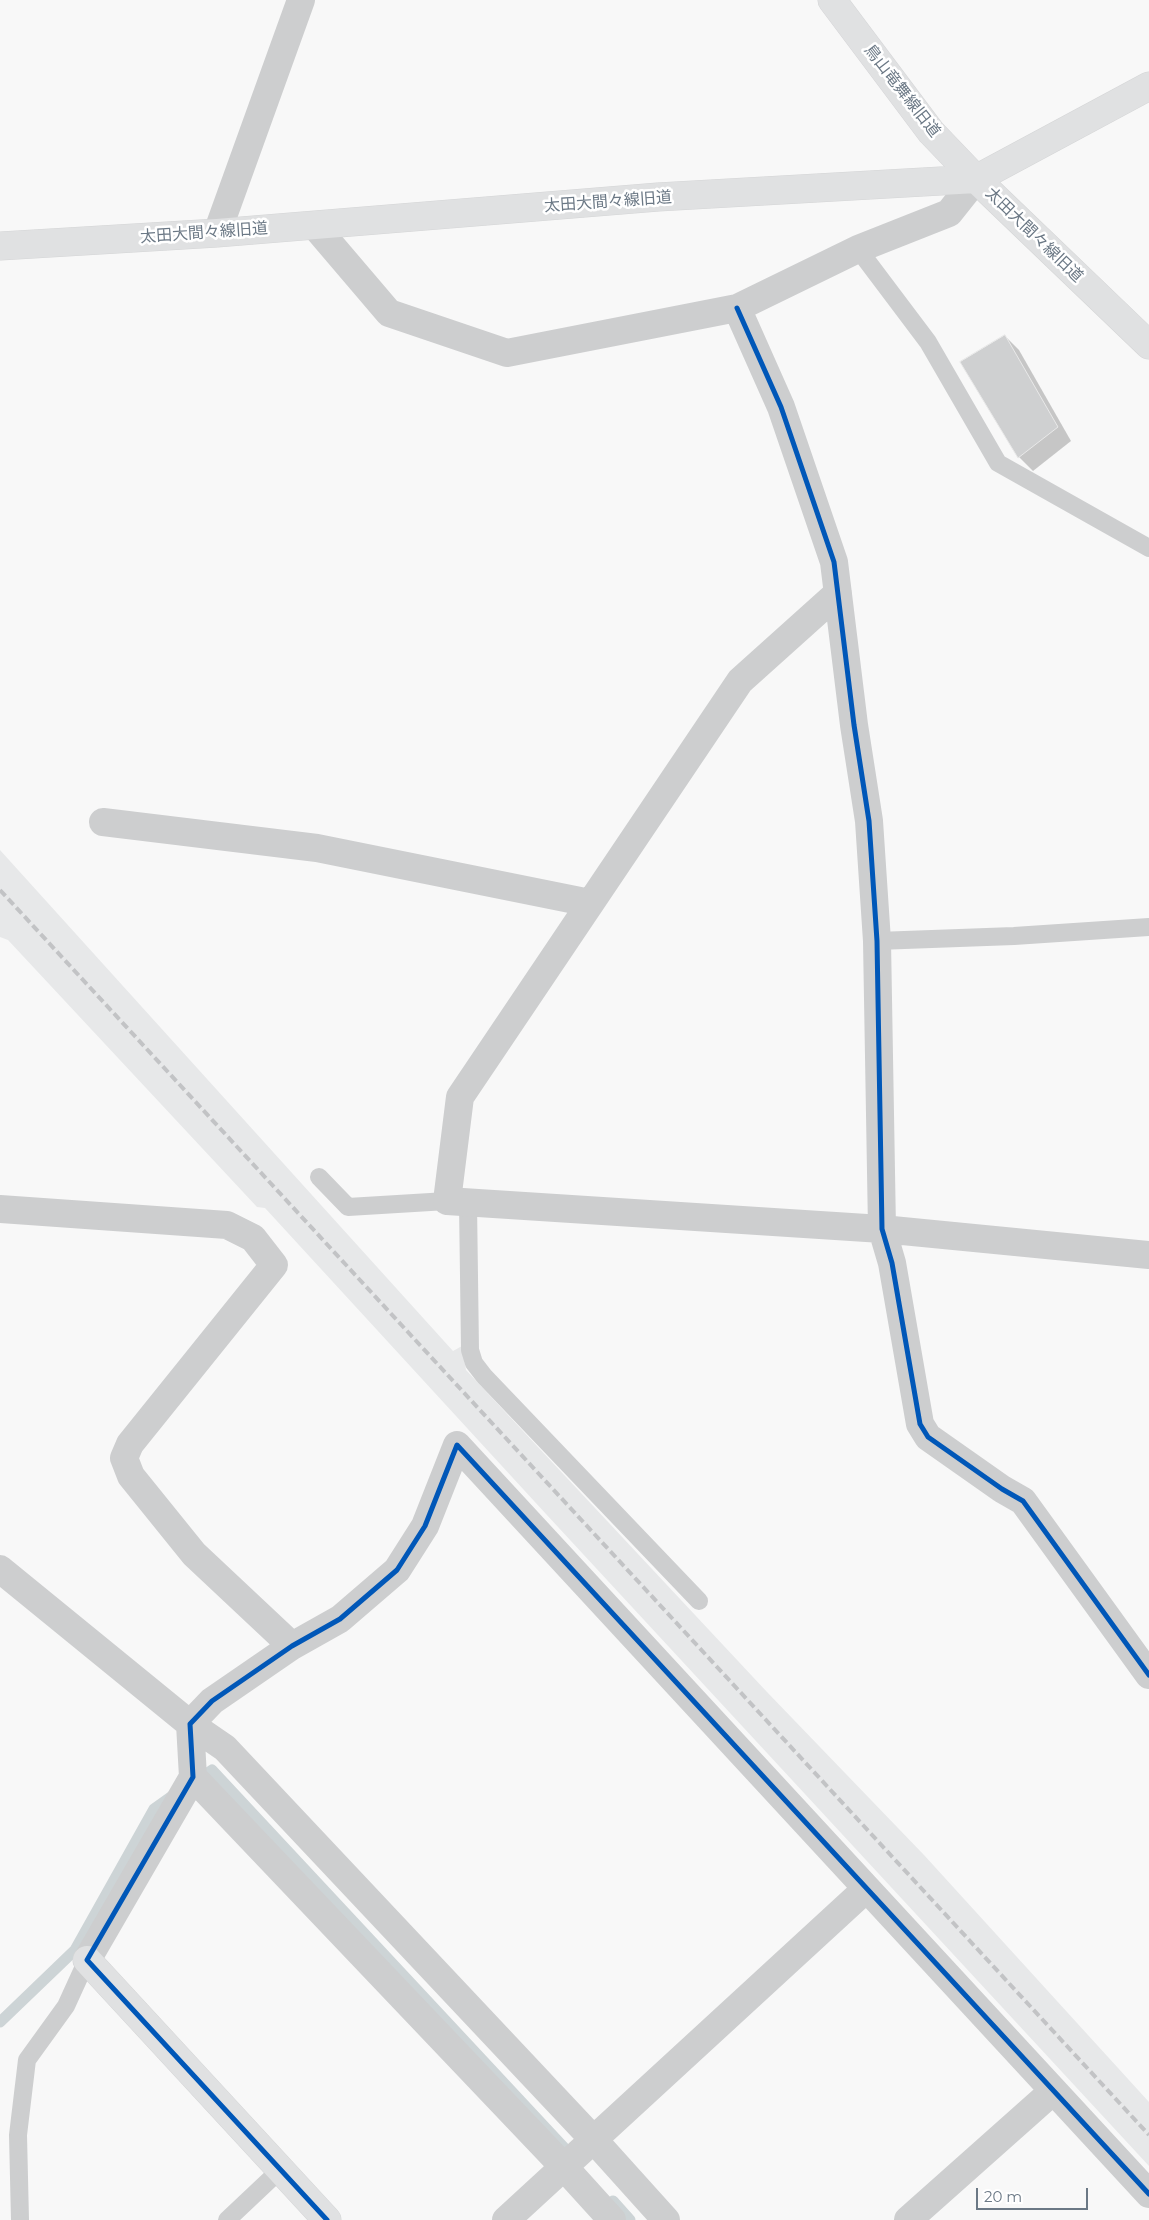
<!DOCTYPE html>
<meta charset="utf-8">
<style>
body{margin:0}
#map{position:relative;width:1149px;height:2220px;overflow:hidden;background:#f8f8f8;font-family:Montserrat,sans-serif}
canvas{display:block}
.scale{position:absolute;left:976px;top:2188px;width:112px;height:22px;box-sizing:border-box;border:2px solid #6b7885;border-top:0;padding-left:6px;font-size:15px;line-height:18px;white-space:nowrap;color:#6b7885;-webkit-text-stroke:4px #fff;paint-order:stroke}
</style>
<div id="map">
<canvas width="1149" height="2220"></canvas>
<div class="scale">20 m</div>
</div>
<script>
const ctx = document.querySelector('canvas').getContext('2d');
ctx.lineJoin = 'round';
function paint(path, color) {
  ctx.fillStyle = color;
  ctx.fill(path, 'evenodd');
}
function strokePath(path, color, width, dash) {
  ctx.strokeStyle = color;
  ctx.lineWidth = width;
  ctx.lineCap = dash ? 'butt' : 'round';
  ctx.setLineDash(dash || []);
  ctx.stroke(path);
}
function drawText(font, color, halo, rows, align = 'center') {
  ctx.font = font + ' Montserrat,"Noto Sans JP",sans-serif';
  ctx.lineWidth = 5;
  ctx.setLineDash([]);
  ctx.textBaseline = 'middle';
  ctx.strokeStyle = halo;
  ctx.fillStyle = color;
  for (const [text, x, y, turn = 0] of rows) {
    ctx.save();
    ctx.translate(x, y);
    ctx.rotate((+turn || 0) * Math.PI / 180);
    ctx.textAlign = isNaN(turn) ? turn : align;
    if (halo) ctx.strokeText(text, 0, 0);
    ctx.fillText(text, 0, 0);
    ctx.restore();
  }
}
paint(new Path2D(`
 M0,850L453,1351L462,1346L466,1370L767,1692L924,1855L1149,2102V2166L546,1514L265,1208L257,1207L8,940L0,937Z`), '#e7e8e9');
paint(new Path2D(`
 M1005,336L1019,350L1071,441L1033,471L1019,457Z`), '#0003');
strokePath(new Path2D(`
 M197,1780L212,1770L570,2154
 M0,2022L75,1950L154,1809L175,1794
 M613,2201L630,2220`), '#cdd4d6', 11);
const building = new Path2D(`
 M1005,335L1058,427L1018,458L960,362Z`);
paint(building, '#cfd0d1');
strokePath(building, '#e8e8e8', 1);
const secondary = new Path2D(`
 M832,0L931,132L976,179L1149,345
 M0,246L217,233L658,197L976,179L1149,86
 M87,1960L327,2220`);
strokePath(secondary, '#d4d5d6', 29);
strokePath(new Path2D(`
 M858,249L928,342L998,463L1149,548
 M877,941L1014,936L1149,927
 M319,1177L348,1207L447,1201
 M468,1203L470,1350L474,1363L484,1376L699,1601
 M20,2220L18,2135L27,2060L66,2006L87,1960
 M227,2220L280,2170`), '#cdcecf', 18);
strokePath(new Path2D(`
 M314,225L389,313L507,353L737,308L858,249L949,213L976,179
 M217,233L301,0
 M737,308L781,407L834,562L854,725L869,821L877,941L882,1229L892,1263L920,1424L928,1437L1002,1489L1023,1501L1149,1675
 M838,593L740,681L460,1097L447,1201L882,1229L1149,1255
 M103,822L317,848L590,903
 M0,1209L227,1225L253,1238L274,1265L130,1444L124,1458L131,1476L194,1554L292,1646
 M0,1569L190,1724L225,1748L593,2139L666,2220
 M193,1777L564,2167L612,2220
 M87,1960L193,1777L190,1724L212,1701L292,1646L340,1619L397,1570L425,1526L457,1445L1149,2194
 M506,2220L866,1889
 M908,2220L1053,2091`), '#cdcecf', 28);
strokePath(secondary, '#e0e1e2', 28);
strokePath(new Path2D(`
 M0,890L1149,2135`), '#c2c3c5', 4, [8, 4]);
strokePath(new Path2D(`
 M737,308L781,407L834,562L854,725L869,821L877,941L882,1229L892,1263L920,1424L928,1437L1002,1489L1023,1501L1149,1675
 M327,2220L87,1960L193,1777L190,1724L212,1701L292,1646L340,1619L397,1570L425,1526L457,1445L1149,2194`), '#0057b8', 5);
drawText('16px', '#6b7885', '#fff', [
 ["鳥山竜舞線旧道",902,91,52],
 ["太田大間々線旧道",608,202,-4],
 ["太田大間々線旧道",204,233,-4],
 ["太田大間々線旧道",1034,235,44]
]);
</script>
